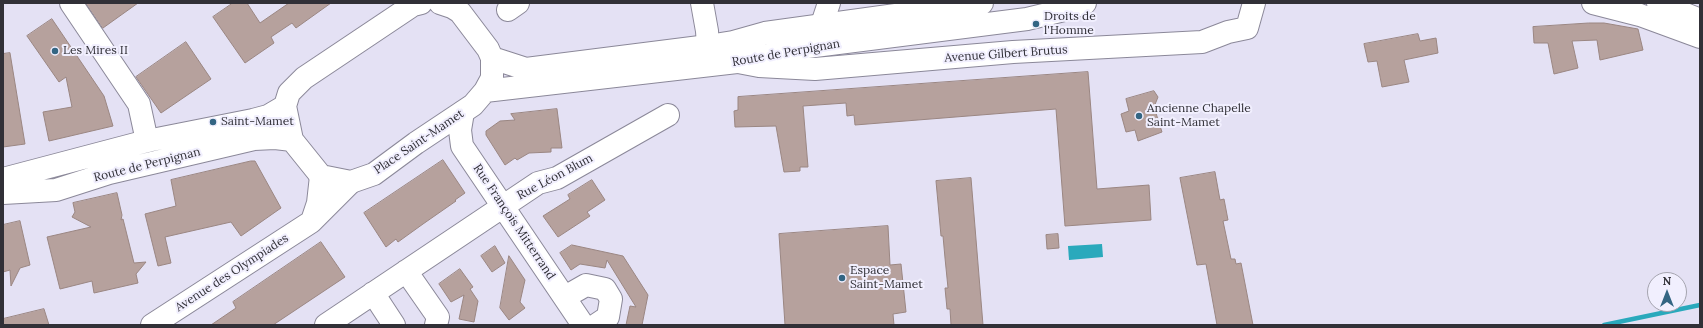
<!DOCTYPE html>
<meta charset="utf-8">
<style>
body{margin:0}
#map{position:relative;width:1703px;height:328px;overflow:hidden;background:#e4e1f4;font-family:Lora,serif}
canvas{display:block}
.frame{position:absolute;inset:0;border:4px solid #313037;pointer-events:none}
.north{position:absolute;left:1647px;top:272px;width:40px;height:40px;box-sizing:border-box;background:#f1effe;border:1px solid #a4a3ae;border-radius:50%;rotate:0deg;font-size:11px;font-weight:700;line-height:16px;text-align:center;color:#313037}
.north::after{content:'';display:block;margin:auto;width:14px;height:18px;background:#336583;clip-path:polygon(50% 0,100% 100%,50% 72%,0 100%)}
</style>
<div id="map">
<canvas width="1703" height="328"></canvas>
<div class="frame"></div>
<div class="north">N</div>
</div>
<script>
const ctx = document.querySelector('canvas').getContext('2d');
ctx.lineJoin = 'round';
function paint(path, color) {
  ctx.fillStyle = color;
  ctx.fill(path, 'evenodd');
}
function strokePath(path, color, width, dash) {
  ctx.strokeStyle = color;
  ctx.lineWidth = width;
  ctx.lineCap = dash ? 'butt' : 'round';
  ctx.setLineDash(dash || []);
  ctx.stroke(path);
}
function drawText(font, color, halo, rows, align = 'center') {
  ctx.font = font + ' Lora,serif';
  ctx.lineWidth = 4;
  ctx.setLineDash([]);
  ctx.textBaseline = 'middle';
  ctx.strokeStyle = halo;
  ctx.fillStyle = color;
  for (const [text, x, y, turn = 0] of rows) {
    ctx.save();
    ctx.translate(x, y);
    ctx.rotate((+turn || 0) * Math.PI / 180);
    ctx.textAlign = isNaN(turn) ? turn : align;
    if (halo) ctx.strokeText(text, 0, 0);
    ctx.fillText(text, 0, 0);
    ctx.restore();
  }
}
paint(new Path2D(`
 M1102,244L1103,257L1069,260L1068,246Z`), '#2aa9bc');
strokePath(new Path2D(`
 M1604,325L1700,305`), '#2aa9bc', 4.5);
const building = new Path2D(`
 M86,3H138L103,28Z
 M233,3H247L260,23L289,3H331L296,28L292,23L271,37L274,43L245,63L213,17Z
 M52,19L104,96L113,126L49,141L43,112L72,107L66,77L59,82L27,36Z
 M1589,23H1604L1638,29L1643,50L1600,60L1597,40L1572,41L1578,68L1554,74L1548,43H1534L1533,27Z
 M1418,34L1420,41L1436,38L1438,53L1404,60L1409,82L1382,87L1377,61L1368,62L1364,44Z
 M186,42L211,79L161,113L136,77Z
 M10,53L25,144L3,147V54Z
 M1088,72L1097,189L1149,185L1151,220L1065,226L1056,109L855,125L854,115L847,116L846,103L803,106L808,167H800V171L784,172L776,126L735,127L734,111L738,110V97Z
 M1154,91L1158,97L1154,107L1162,132L1138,141L1135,130L1126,132L1121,114L1129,111L1126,99Z
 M557,109L562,148H551V152L529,153L517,160L515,158L505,165L486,135V131L500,121L515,120L511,114Z
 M443,160L465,193L455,200L456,201L423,224L398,242L396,239L386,247L364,213Z
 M251,161H255L281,208L241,236L231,222L165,237L171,263L158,266L145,214L176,206L171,180Z
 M1215,172L1220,200L1224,199L1228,220L1223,221L1231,259H1235L1236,264L1241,263L1253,325H1217L1206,264L1197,265L1180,178Z
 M971,178L983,325H951L950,309H947L945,288H948L945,258L943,236H941L936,181Z
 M592,180L605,200L587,212L590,216L558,237L543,216L570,199L568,195Z
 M117,193L122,215L121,220L123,219L134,263L146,262L136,274L138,283L94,293L92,281L60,289L47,237L91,227L72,217L75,212L73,203Z
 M20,221L30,265L20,268L11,286L10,270L3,272V225Z
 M888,226L890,265L901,264L906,312L893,314L894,325H785L779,234Z
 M1058,234L1059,248L1047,249L1046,235Z
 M321,242L345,277L273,325H211L236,308L233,302Z
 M572,245L623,256L648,295L642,325H626L630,306L636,307L607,260L605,268L580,264L571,270L560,253Z
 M495,246L505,263L492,272L481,256Z
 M509,256L525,280L520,302L525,308L509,320L500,308Z
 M460,269L473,287L470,289L478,301L474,322L459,319L464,295L451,302L439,284Z
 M44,309L49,325H3V319Z`);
paint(building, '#b6a19d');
strokePath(building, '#9a8682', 1);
const minor = new Path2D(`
 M71,3L139,104L147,141
 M702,3L707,31L708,46
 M508,10L518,3
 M822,24L829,3
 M738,62L759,66L815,69L1013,52L1202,42L1228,32L1247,28L1254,3
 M463,112L460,130L462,146L583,325
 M312,221L318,203L321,176
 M406,271L438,317L436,325
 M373,293L394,325
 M565,297L586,285L605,289L611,299L608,317L596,325
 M152,325L311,222L351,182
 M326,325L538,183L557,178L668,115`);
const major = new Path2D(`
 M421,3L413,5L304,78L289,93L285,106L292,140L321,176L351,182L374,174L416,143L473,105L485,91L492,78V58L488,49L460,12L452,7L440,3
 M1593,3L1640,15L1700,37
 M1658,3L1700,20
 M492,58L526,69L708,46L733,42L765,33L982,3
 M485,91L737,62L799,48L1027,19L1064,10L1085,3
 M3,179L147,141L253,120L268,116L285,106
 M3,193L56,190L109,173L254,139L275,138L292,140`);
strokePath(minor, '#8b8899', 24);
strokePath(major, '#8b8899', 24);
strokePath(minor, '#fff', 22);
strokePath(major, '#fff', 22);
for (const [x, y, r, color] of [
 [1036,24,4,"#336583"],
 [55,51,4,"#336583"],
 [1139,116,4,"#336583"],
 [213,122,4,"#336583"],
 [842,278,4,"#336583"]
]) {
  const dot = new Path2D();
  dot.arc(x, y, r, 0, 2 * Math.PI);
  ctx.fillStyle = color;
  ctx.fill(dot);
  strokePath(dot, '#f1effe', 1.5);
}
drawText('12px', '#313037', '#f1effe', [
 ["Droits de",1044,17],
 ["l'Homme",1044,31],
 ["Les Mires II",63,51],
 ["Ancienne Chapelle",1147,109],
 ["Saint-Mamet",1147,123],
 ["Saint-Mamet",221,122],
 ["Espace",850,271],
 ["Saint-Mamet",850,285]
], 'left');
drawText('12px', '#313037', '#f1effe', [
 ["Route de Perpignan",786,53,-10],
 ["Avenue Gilbert Brutus",1006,54,-4],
 ["Place Saint-Mamet",419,142,-34],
 ["Route de Perpignan",147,165,-14],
 ["Rue Léon Blum",555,177,-28],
 ["Rue François Mitterrand",514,222,56],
 ["Avenue des Olympiades",232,273,-33]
]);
</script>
